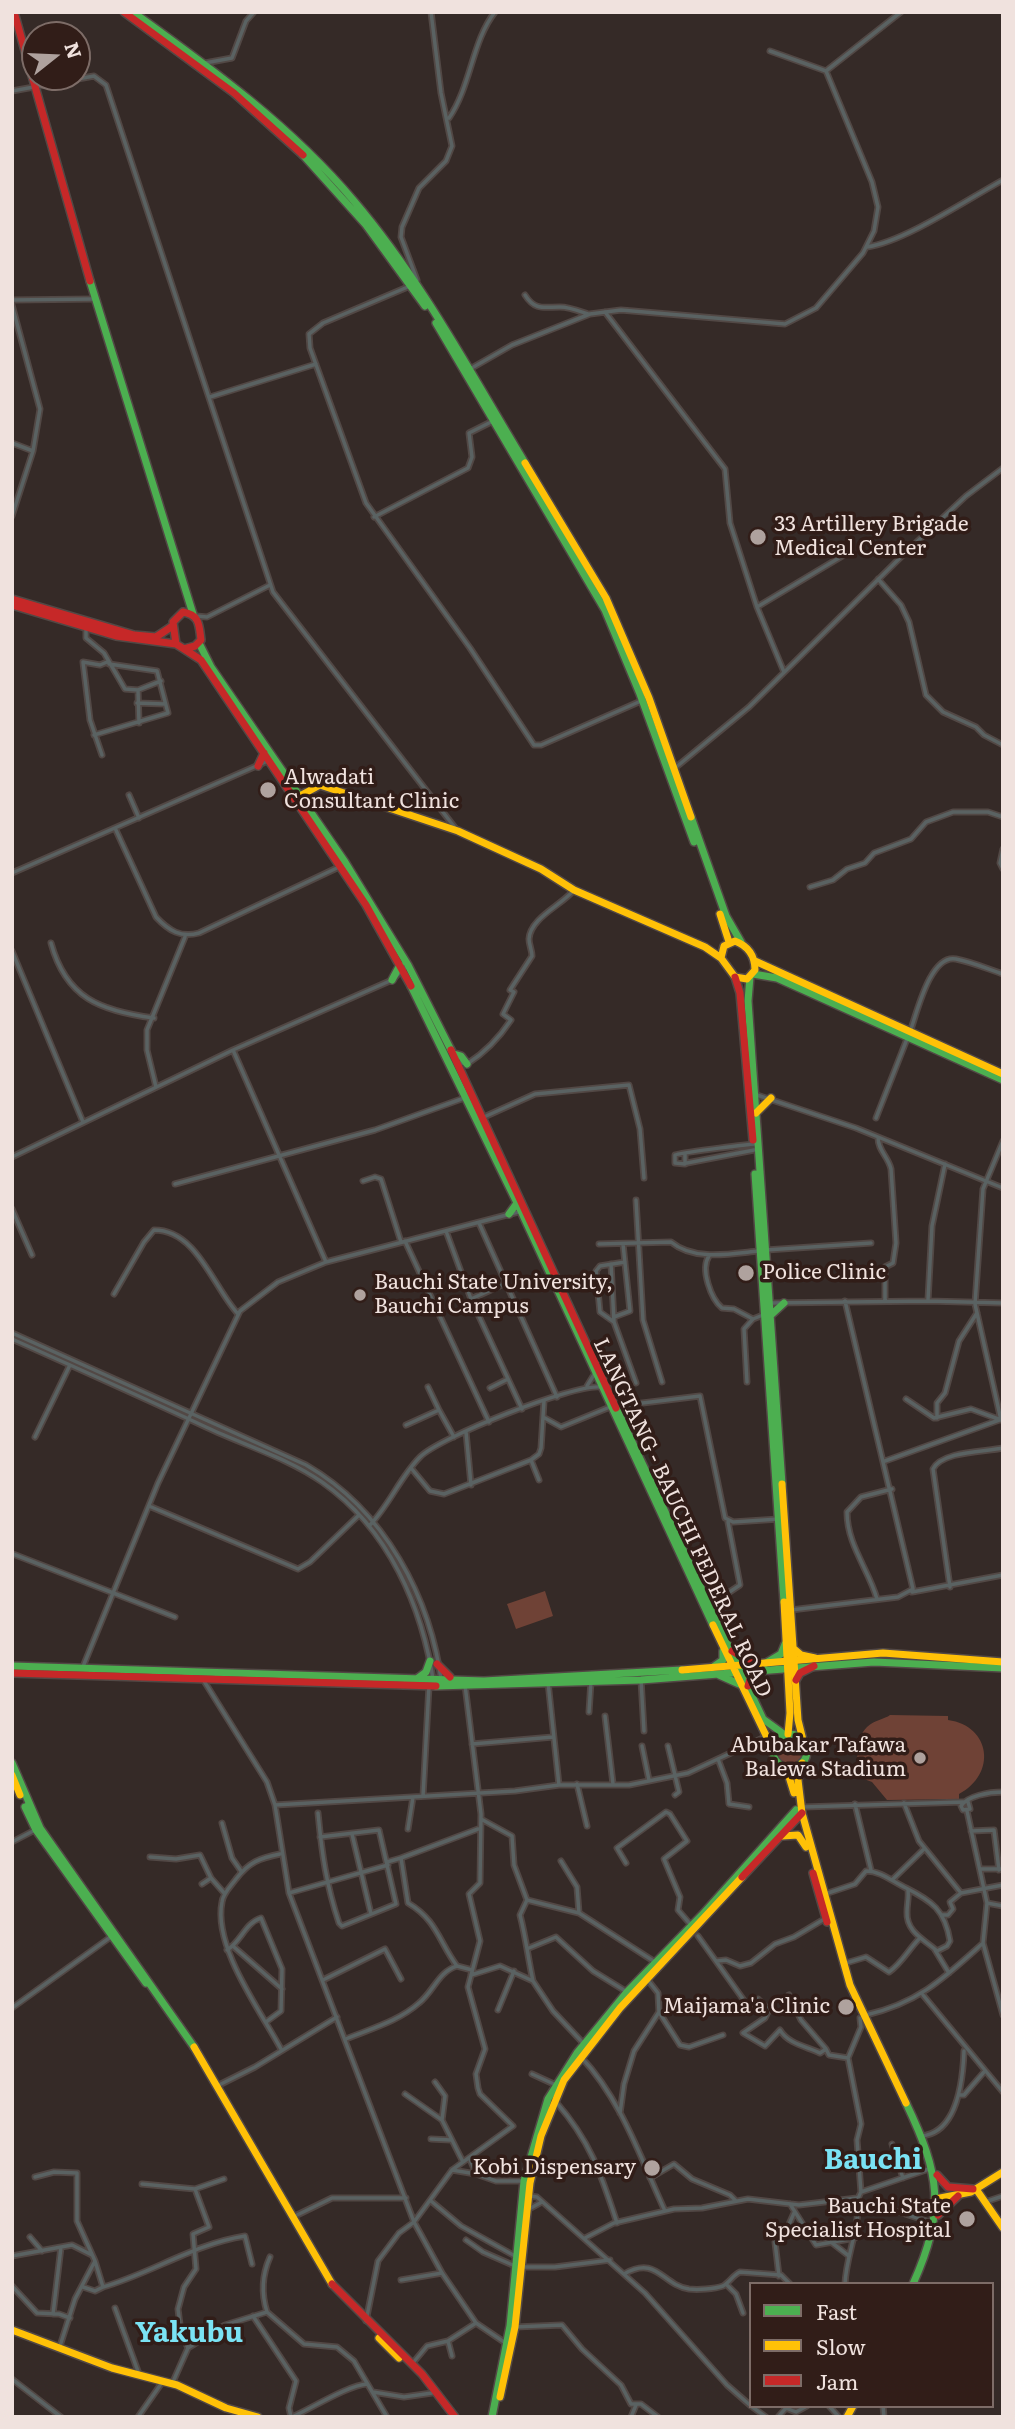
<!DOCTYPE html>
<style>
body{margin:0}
#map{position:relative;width:1015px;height:2429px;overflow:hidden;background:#352a27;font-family:Literata,serif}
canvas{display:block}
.frame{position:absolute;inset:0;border:14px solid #f0e2de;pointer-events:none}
.legend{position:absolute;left:749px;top:2282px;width:245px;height:126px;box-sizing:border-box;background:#311d18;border:2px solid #7d6c67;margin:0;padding:9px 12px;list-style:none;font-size:21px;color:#f0e2de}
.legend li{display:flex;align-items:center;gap:14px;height:35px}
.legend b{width:35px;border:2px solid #7d6c67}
.north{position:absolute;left:21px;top:21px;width:70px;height:70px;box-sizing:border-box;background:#311d18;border:2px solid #7d6c67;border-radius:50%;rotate:72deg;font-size:19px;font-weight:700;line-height:28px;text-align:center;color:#f0e2de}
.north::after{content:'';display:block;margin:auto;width:24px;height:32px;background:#afa29e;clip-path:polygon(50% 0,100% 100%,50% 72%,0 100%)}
</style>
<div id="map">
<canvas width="1015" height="2429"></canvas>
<div class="frame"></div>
<ul class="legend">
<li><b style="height:9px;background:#4caf50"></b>Fast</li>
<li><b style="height:9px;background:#ffc107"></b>Slow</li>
<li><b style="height:9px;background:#c62828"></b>Jam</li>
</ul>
<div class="north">N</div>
</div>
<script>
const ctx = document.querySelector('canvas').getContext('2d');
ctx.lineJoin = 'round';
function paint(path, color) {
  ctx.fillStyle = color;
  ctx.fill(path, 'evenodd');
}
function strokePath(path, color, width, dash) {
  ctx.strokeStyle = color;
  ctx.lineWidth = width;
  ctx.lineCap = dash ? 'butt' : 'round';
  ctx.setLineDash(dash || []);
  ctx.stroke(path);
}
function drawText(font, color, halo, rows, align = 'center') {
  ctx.font = font + ' Literata,serif';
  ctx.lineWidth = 7;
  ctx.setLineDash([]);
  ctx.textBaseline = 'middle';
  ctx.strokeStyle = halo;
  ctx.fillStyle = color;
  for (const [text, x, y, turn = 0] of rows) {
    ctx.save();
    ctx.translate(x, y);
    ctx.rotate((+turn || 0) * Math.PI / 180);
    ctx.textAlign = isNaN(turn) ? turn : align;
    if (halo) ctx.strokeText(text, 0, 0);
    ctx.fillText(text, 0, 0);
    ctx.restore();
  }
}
paint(new Path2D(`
 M545,1591L553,1616L516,1629L507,1604Z
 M890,1715L948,1716V1720C991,1726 997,1774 959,1794V1799L887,1800L872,1782L864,1779C856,1764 853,1741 867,1727C874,1720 885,1719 890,1715Z
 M775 1750a15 15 0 1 1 30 0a15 15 0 1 1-30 0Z`), '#6f4236');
const street = new Path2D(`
 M770,51L826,71
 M205,63L232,58L246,21L254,12
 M12,91L94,76L106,85L273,592L456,829
 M449,118C471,86 472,41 495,12
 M867,247C904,242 968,199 1003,180
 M417,280L401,237L402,227L419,188L446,161L452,146L441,93L431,12
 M410,286L323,323L309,334L310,348L366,503L470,648L534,745H541L641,701
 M525,295C535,311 544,307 560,307C569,307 579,311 588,314
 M12,300L94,299
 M12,305L40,409L33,451L12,516
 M605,312L725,469L730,523L757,607L784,672
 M470,369L512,345L590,314L621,310L785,324L816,308L863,253L874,231L878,207L872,182L826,71L901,12
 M210,397L316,364
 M12,443L33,451
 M374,517L468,468L472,457L469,433L493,421
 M878,579L901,605L909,622L926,695L943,712L976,727L984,735L1003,745
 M757,607L844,555
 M196,616L207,617L270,585
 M86,627V638L104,653L125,689L138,690L161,681
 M138,690L139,723
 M137,703L165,704
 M94,735L168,713L157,671L109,664
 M102,755L90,720L83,662L100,665L107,662
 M675,768L749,707L906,552L966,496L1003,468
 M129,795L139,818
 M115,828L156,917C169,931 181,938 199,933L339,867
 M1003,849L1000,863L1003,869
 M12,873L270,760
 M810,887L833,880L847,869L865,863L874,853L911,839L926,822L953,812H988L1003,817
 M51,943C66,998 100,1011 154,1018
 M12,951L83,1122
 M910,1032C917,1013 930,954 956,959C972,962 988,969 1003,974
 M233,1050L326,1262
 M457,1062L467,1064C486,1052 499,1038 511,1020L503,1014L514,992L510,990L532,956C532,950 529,945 529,939C530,918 562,905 574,890
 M156,1087L147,1050V1030L185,937
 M757,1095L856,1128L1003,1188
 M484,1117L535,1094L629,1085L640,1129L644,1178
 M876,1118L907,1039
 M878,1137C878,1151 888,1156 891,1169L896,1243L893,1263L885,1267V1300
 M685,1154V1164L675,1163V1155C679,1153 742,1145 754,1144
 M12,1157L233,1050L392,980L408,965
 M687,1163L754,1150
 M363,1181L375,1177L381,1179L401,1242
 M175,1184L375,1130L467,1097
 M636,1200L643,1320L662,1382
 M12,1209L32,1255
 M479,1223L557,1397
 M446,1231L471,1299L522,1409
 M405,1241L489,1422
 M599,1244L671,1242C694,1261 729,1254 758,1251
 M766,1250L871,1243
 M709,1256C700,1269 711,1299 722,1308L734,1309L753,1319
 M611,1264L614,1322L636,1383
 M114,1294L144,1242L154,1230C197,1230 213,1287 238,1314
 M471,1299L506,1283
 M928,1300L932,1226L945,1164
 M771,1303L928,1301L1003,1303
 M614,1317L630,1311L623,1244
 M614,1322L600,1312L596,1271L600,1266L625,1262
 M12,1333L306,1465C384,1510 431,1597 442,1686
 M12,1339C77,1368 142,1397 206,1427C244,1445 288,1458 322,1482C389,1529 423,1607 434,1686
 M747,1382L744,1329L753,1319L763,1315
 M587,1386L595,1373
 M428,1387L439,1410
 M490,1388L508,1379
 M906,1399L934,1418L971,1409L1001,1420
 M616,1403L626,1405L700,1396L725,1518L733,1522L779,1519
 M543,1417L561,1427L610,1407
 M937,1418V1403L945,1393L959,1341L977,1313
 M623,1420L632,1405
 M1001,1420L975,1304L983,1189L1003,1141
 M406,1425L439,1410L454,1437
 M466,1432L471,1485
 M35,1437L70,1365
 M531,1460L539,1480
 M885,1461L1002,1419
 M411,1468L430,1491L444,1494L531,1460L539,1454L541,1448L544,1401
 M149,1506L298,1569L310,1562L358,1516
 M369,1526C389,1506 400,1477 420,1457C440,1437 573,1384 600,1387
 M13,1554L175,1617
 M950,1587L933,1469C942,1451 984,1452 1003,1448
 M912,1592L1003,1575
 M705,1599L728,1593L740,1585L728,1522
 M877,1599C869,1570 847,1545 847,1512L861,1497L892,1489
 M791,1610L898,1597L913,1589L845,1301
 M82,1669L158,1483L240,1311L278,1282L326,1262L522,1211
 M641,1680L644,1731
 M204,1681L267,1782L275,1805L289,1893L414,2222L442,2273L476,2323L507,2344
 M548,1682L559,1785
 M589,1712L591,1681
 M605,1716L613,1784
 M472,1744L553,1737
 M642,1746L649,1780
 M668,1746L679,1792L675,1795
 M718,1759L727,1783L729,1804L749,1807
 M577,1784L587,1826
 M423,1796L429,1686
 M968,1802L970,1809L963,1810L961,1806C967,1796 989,1792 1003,1792
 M904,1803L919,1841L961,1893
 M855,1804L871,1870
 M275,1805L515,1791L559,1785H629L688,1773L765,1737
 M803,1807L963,1802
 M967,1811L987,1903L983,1943L1003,2015
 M318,1813C322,1854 326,1884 339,1923L342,1926L396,1904L379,1830L320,1837
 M481,1819L512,1836L514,1865L527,1900L579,1913L655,1962
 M222,1823L232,1858L241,1871
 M408,1829L413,1797
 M971,1831L994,1830L999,1870
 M352,1834L371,1914
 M12,1842L35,1830
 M280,1854C260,1858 249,1862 236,1879C231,1886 223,1893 222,1902C213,1947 260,2010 281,2049
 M150,1857L176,1859L200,1855L211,1878L225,1894
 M401,1858L478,1829
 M561,1861L577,1887L579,1913
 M387,1862L401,1858L408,1903C437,1920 439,1942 457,1966L472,1970
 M626,1863L617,1848L666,1812L670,1814L687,1841L664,1859L680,1897L678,1910L691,1925
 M981,1869H1003
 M892,1880L924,1849
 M202,1884L211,1878
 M289,1893L388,1865
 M825,1894L855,1884L866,1871C881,1871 893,1882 906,1888C932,1901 945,1910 950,1941L947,1946L937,1951C925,1940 906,1932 907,1912C907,1904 909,1898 908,1890
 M527,1900L520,1915C526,1938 528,1958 533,1981
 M987,1903L1003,1906
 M942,1915H948L953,1909L950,1902L961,1893L1003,1885
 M698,1936L748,2006L758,1999L769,2010L765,2018L743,2033L765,2046L780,2030C788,2044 808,2047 820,2053L826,2049L829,2055L848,2058
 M234,1947L282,1989
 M529,1948L556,1937L593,1971L627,1992
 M227,1950C241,1942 245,1923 261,1918L282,1969L281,2011L266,2022
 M935,1950L949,1973
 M717,1961L726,1960L740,1966L751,1963L775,1944L794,1937L826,1918
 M846,1963L866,1957L889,1972C902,1963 908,1950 919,1939
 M471,1975L500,1966L533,1981L553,2011L584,2044
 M323,1980L385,1949L401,1979
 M789,1995L801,2020L826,2049
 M923,1995L1003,2092
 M12,2008L112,1936
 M498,2010L514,1971
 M659,2012L680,2045L689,2047L723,2035
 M866,2015C918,2003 943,1979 982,1944
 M346,2039C370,2029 399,2021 419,2003C434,1991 438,1972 457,1966
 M581,2057C621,2099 641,2159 665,2211
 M532,2074L556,2085
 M435,2082L445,2096L442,2120
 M219,2085L255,2067L337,2017
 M405,2094L442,2120L463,2162L513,2126L480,2094L478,2088L476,2074L485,2049L468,1987L480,1941L469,1894L480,1883L481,1814L465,1685
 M959,2095H964L984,2072
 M556,2102C591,2142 601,2174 617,2223
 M620,2113L624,2084L634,2051L659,2012L658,1993L647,1979
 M921,2136C959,2133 963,2077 964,2051
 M431,2139L451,2140
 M892,2144L903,2178
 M470,2159L476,2174L496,2181H523
 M452,2170L476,2174
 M35,2177L54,2172L77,2173V2221L95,2261L75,2299L59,2349
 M650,2178L674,2164L692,2179L730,2195L736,2201
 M142,2184L195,2189
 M861,2192L929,2169
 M523,2195L537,2197L645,2293L727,2385L751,2406
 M431,2201L461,2226L515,2256
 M985,2202L1003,2196
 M790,2204L816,2245L855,2238
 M858,2208L896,2211L930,2222
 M529,2209L542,2202
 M295,2216L332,2198H406
 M30,2237L42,2251
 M585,2238L614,2223L674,2209L702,2208L748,2199L799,2205L857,2198
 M466,2240L483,2252L515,2266
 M831,2242L849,2256
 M12,2256L72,2245L92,2255
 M95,2261L103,2287C152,2273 194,2244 245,2236L252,2264
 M521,2267H555L610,2260
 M624,2274C657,2255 662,2285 689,2289C698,2290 714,2289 723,2286C730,2282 733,2275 740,2272L781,2275L790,2284
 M779,2276L775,2242L787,2229L794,2213
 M401,2280L442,2273
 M726,2284L736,2294L743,2313
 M845,2284C846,2258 857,2235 858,2209C858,2201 857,2199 861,2192L857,2140L861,2124L848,2058L861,2027L860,2018
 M12,2286L37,2313L59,2314L70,2318
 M83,2287L95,2291L103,2287
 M115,2308L139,2374
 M267,2312C261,2293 262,2275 270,2257
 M53,2314L61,2247
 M253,2316L296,2381L289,2408L291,2417
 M366,2321L378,2261L399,2233L414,2222L452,2170L463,2162
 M515,2327L562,2325L582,2349L621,2385L631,2404H641L658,2417
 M448,2341L452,2356
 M188,2348L181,2333L178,2309L184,2287L196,2269L193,2234L209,2227L195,2189L224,2179
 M412,2364L427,2346L448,2341L476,2323
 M12,2379L61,2417
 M172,2384L188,2348L225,2325L267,2312L304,2344L337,2347L354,2361L387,2417
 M373,2392L404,2397L432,2393
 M751,2406L766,2417
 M829,2406L839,2417
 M883,2406L884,2417
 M138,2417L161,2384
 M292,2417C312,2408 349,2385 367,2384
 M631,2417L636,2405
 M778,2417L786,2408L796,2412L807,2406`);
const fast = new Path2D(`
 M133,12C212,69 291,126 354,201C422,281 471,374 525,463
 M303,155L366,225L425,306
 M90,281L193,614
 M436,323L605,610L640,694L694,842
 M199,643L211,667L345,862L408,965L451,1050
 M288,777L320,785
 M691,817L726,916L741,942
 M753,974L777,978L1003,1080
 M750,977L748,1001L782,1484
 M392,980L400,965
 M411,986L521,1211L713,1625
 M454,1054L461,1056L467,1064
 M755,1174L784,1602
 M509,1214L517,1203
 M771,1315L784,1303
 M616,1408L763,1719L785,1735
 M766,1663L781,1654L785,1644
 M12,1666L484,1681L682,1670
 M713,1667L723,1660V1651
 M719,1675L739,1684
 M418,1678L426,1672L430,1661
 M436,1686L641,1680L874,1662L1003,1668
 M773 1751a17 17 0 1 1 34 0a17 17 0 1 1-34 0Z
 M12,1763L40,1828L194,2047
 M25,1807L36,1830L146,1983
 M906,2103C940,2174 946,2210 913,2284
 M492,2417L510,2326L524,2181L548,2099L577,2053L627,1992L702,1915L796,1810`);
const slow = new Path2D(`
 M525,463L606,598L649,698L691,817
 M296,798L320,785L458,831L541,869L574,890L705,947L721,958
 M720,914L729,942
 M735,941C748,946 755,956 755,970L747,979L735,977L721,958L724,946Z
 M755,961L1003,1074
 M756,1113L771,1098
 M782,1484L798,1720L803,1740
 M784,1602L790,1713L788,1734
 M713,1625L773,1750
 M794,1649L801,1655L815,1658
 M682,1670L883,1653L1003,1662
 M802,1763L798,1780L802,1813L850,1985L906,2103
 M786,1767L794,1793
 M12,1775L20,1795
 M782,1836L798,1835L806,1847
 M194,2047L332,2284
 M976,2189L1003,2228
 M935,2199L971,2192L1003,2172
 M12,2330L112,2368L177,2385L226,2408L258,2417
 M379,2338L399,2358
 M500,2397L515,2327L530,2183L541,2136L564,2080L620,2008L742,1877
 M847,2417L853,2406`);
const jam = new Path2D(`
 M14,12L90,281
 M124,12L234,93L303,155
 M12,599L134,635L156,637L171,627
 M12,605L116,636L176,644L184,649L195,646L201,640C199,625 200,615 183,612L173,622L176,644
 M184,649L201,660L366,905L411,986
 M258,766L264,753
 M735,977L740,993L753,1140
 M451,1050L616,1408
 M732,1651L754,1664
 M437,1664L450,1677
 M12,1673L436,1686
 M796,1680L800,1673L814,1666
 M748,1686L751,1676L760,1672
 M813,1873L827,1922
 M742,1877L802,1813
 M937,2175L948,2187L973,2189
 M938,2215L958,2196
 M332,2284L422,2374L455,2417`);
strokePath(street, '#524845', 7);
strokePath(fast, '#524845', 10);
strokePath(slow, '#524845', 10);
strokePath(jam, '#524845', 10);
strokePath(street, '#5a6262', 3.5);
strokePath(fast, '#4caf50', 7);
strokePath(slow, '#ffc107', 7);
strokePath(jam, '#c62828', 7);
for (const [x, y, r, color] of [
 [758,537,9,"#afa29e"],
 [268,790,9,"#afa29e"],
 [746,1273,9,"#afa29e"],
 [360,1295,7,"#afa29e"],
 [920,1758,7,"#afa29e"],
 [846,2007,9,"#afa29e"],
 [652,2168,9,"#afa29e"],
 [967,2219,9,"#afa29e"]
]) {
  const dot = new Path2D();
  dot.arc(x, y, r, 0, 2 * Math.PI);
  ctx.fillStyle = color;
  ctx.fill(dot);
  strokePath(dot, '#311d18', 2.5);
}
drawText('21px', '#f0e2de', '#311d18', [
 ["33 Artillery Brigade",774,525],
 ["Medical Center",774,549],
 ["Alwadati",284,778],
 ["Consultant Clinic",284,802],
 ["Police Clinic",762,1273],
 ["Bauchi State University,",374,1283],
 ["Bauchi Campus",374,1307],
 ["Abubakar Tafawa",906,1746,"right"],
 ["Balewa Stadium",906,1770,"right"],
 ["Maijama'a Clinic",830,2007,"right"],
 ["Kobi Dispensary",636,2168,"right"],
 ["Bauchi State",951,2207,"right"],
 ["Specialist Hospital",951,2231,"right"]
], 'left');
drawText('21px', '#f0e2de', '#311d18', [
 ["LANGTANG - BAUCHI FEDERAL ROAD",682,1518,65]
]);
drawText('bold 28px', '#7ae3f4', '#311d18', [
 ["Bauchi",873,2161],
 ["Yakubu",189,2334]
]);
</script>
